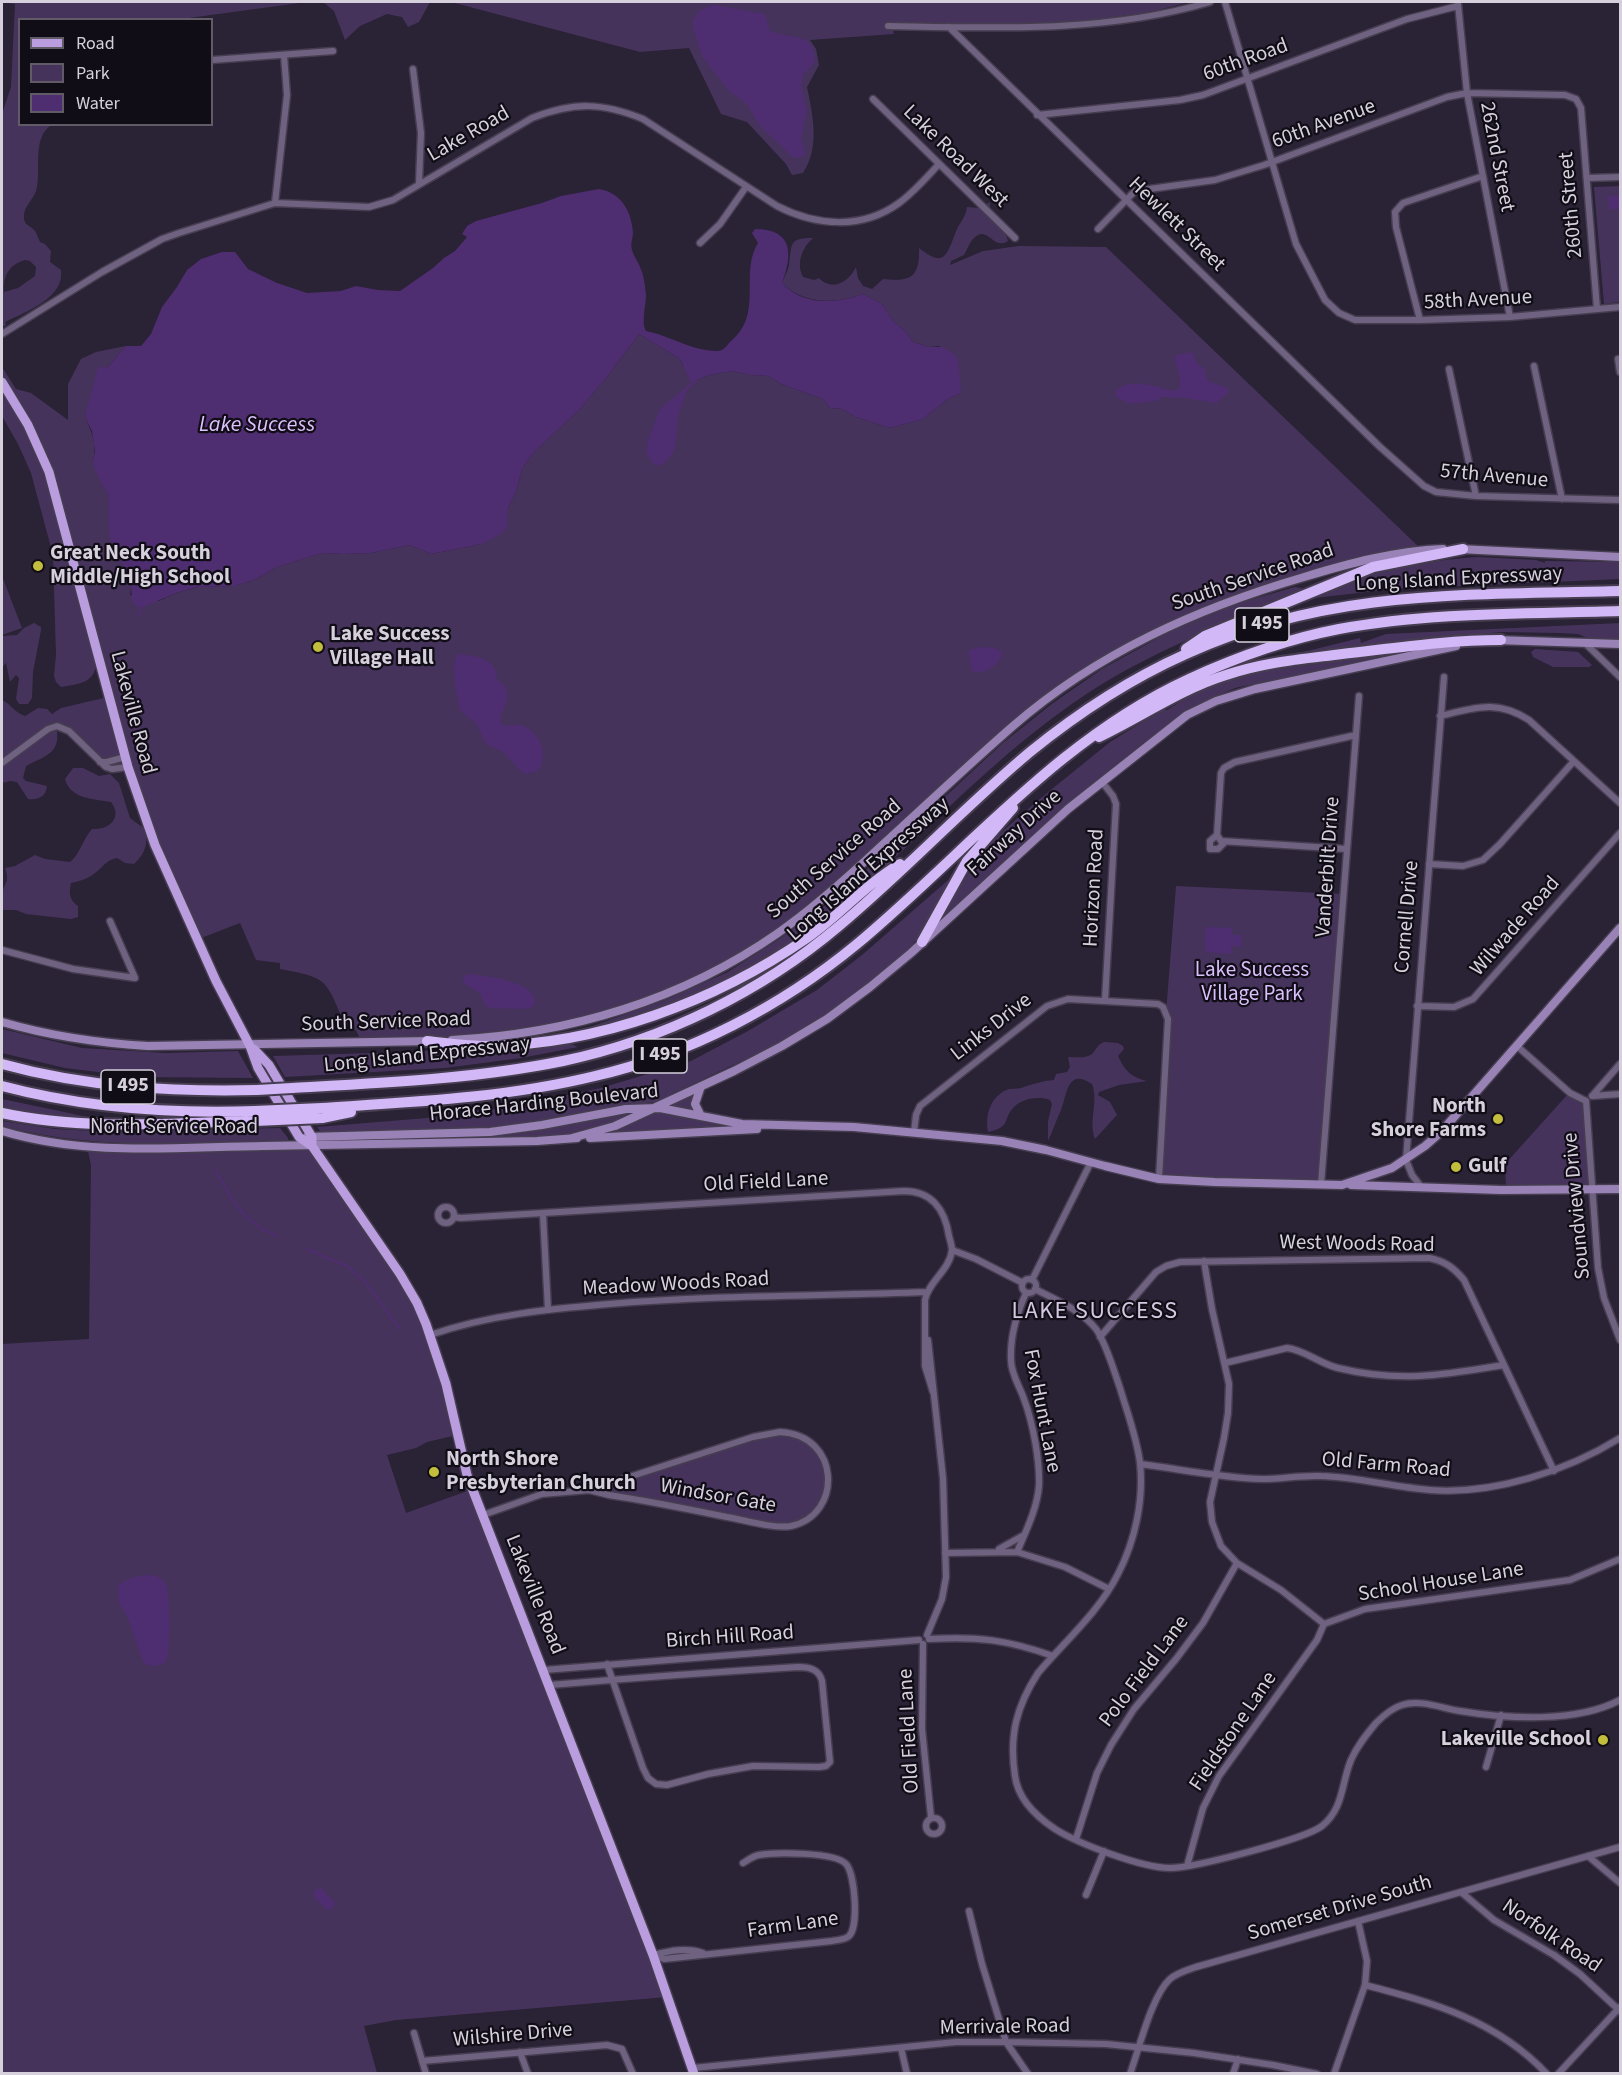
<!DOCTYPE html>
<style>
body{margin:0}
#map{position:relative;width:1622px;height:2075px;overflow:hidden;background:#2a2235;font-family:"Source Sans 3",sans-serif}
canvas{display:block}
.frame{position:absolute;inset:0;border:3px solid #d6d0dd;pointer-events:none}
.legend{position:absolute;left:18px;top:18px;width:195px;height:108px;box-sizing:border-box;background:#110d16;border:2px solid #605b66;margin:0;padding:8px 10px;list-style:none;font-size:18px;color:#d6d0dd}
.legend li{display:flex;align-items:center;gap:12px;height:30px}
.legend b{width:30px;border:2px solid #605b66}
</style>
<div id="map">
<canvas width="1622" height="2075"></canvas>
<div class="frame"></div>
<ul class="legend">
<li><b style="height:8px;background:#b99dde"></b>Road</li>
<li><b style="height:16px;background:#46335c"></b>Park</li>
<li><b style="height:16px;background:#4f2d71"></b>Water</li>
</ul>
</div>
<script>
const ctx = document.querySelector('canvas').getContext('2d');
ctx.lineJoin = 'round';
function paint(path, color) {
  ctx.fillStyle = color;
  ctx.fill(path, 'evenodd');
}
function strokePath(path, color, width, dash) {
  ctx.strokeStyle = color;
  ctx.lineWidth = width;
  ctx.lineCap = dash ? 'butt' : 'round';
  ctx.setLineDash(dash || []);
  ctx.stroke(path);
}
function drawText(font, color, halo, rows, align = 'center') {
  ctx.font = font + ' "Source Sans 3",sans-serif';
  ctx.lineWidth = 4.5;
  ctx.setLineDash([]);
  ctx.textBaseline = 'middle';
  ctx.strokeStyle = halo;
  ctx.fillStyle = color;
  for (const [text, x, y, turn = 0] of rows) {
    ctx.save();
    ctx.translate(x, y);
    ctx.rotate((+turn || 0) * Math.PI / 180);
    ctx.textAlign = isNaN(turn) ? turn : align;
    if (halo) ctx.strokeText(text, 0, 0);
    ctx.fillText(text, 0, 0);
    ctx.restore();
  }
}
paint(new Path2D(`
 M2,2H307L174,20H20V124L51,125C31,140 42,170 36,191C33,200 24,206 24,216C23,224 29,225 34,230C37,233 38,238 40,242L45,244L51,251L50,262L61,270C65,298 25,312 5,322L6,325L2,327V114L11,87L15,4ZM25,260L30,261L36,267L35,276L18,288L4,292C3,277 8,265 25,260Z
 M323,2H430L419,22L408,27L402,17L387,14L360,26L345,40L334,11Z
 M451,2H1190C1172,6 1154,12 1136,14C1054,27 973,25 891,25L894,34L810,40L816,49L819,65L807,87C813,116 820,147 803,173L792,175L786,164L747,122L721,114L689,48L640,52Z
 M1620,186V302L1604,304L1594,187Z
 M990,202C988,220 1005,226 1008,241C993,251 988,224 974,238C969,243 967,250 964,255L951,261L950,265L983,251L1019,246L1106,247L1421,549L1371,557L1163,626L1045,699L822,898L745,953L649,999L558,1026L475,1037L361,1041L356,1030C339,1027 337,993 321,981C309,973 293,972 280,969V963L256,960L240,923L196,940L126,766L111,768L67,728L56,725C62,753 47,755 26,766L23,778L26,781L47,786C46,797 38,800 28,799L17,782L10,781L2,783V700C11,704 15,713 25,716L38,708L47,709L52,714L61,708L108,697L97,661C95,683 80,684 61,687L56,682L54,676L56,655L53,555L31,473L18,444L2,416V367L16,389L31,393L68,420V384L81,359L96,352L126,346L107,368L85,417C92,432 97,445 93,461L108,495L112,550L123,565L131,587L130,595L159,601L176,593L198,587L235,586L256,579L277,567L322,553L345,554L371,553L410,545L431,554L482,544L507,528V510L516,492L522,469L533,453L579,410L606,378L639,334L680,359L683,366L697,380L709,375L732,371L750,375L769,376L781,384L823,399L830,408L842,409L856,417L890,428L923,419L948,399L961,393L954,354L939,346L929,347L913,342L906,332L893,321L882,304L863,294C836,304 804,305 782,283C784,277 788,271 789,265C792,244 788,238 813,238C802,248 796,263 803,277L814,280L819,278C832,292 849,282 856,267L858,278L863,286L872,289L883,279C910,282 920,278 919,248C943,267 946,258 955,234C958,224 966,218 967,207L980,208Z
 M1477,557L1536,560L1545,563V561L1620,562V579L1392,589L1315,598C1360,570 1425,561 1477,557Z
 M2,576L22,628L2,635Z
 M1295,587L1301,588L1302,589L1296,595C1226,623 1155,650 1091,691C997,752 921,838 836,911L834,908C784,951 721,987 658,1009C635,1016 610,1022 587,1028L668,999L728,972L778,940L839,895L1004,742L1053,703L1102,669L1171,631L1236,604Z
 M34,623L41,627V630L33,672L32,698L28,704H19L16,699L19,678L16,675L10,682L6,663L2,667V636L17,635L24,628Z
 M1620,623V640H1592L1578,634L1559,633L1501,632L1287,656L1360,638L1361,643L1386,634Z
 M1535,649L1578,652L1592,665L1589,667H1553L1533,657L1531,652Z
 M1376,656V658L1235,688L1194,706L1143,743L1062,808L946,914L945,910L987,845L1036,802L1110,742L1162,710H1167L1189,696L1222,681L1262,671Z
 M73,768H83L99,776L110,774L119,783L130,818L146,830C148,844 145,854 134,864L125,863L117,858C106,860 103,867 95,873C88,879 80,881 71,883C69,893 69,900 78,906V917L71,919L26,914L16,910H2C2,905 0,898 2,893C5,882 10,882 5,868L15,866L35,855L45,859L70,862C80,854 83,839 92,829C109,830 123,818 111,802C94,799 70,799 65,779Z
 M954,875L929,922L909,949L876,979L840,1006L777,1044L655,1102L626,1105L518,1125L478,1130L329,1132H321L317,1127L427,1118L508,1107L601,1088L691,1061L748,1031L817,990L862,955Z
 M1176,886L1343,894L1320,1185L1159,1179L1166,1013Z
 M2,1029L82,1048L165,1053L238,1051L253,1078L139,1077L65,1068L2,1053Z
 M566,1042L578,1047L521,1058L445,1068L285,1077L273,1056L407,1052Z
 M1104,1042L1118,1043L1123,1046L1124,1049L1118,1056C1125,1071 1131,1077 1147,1081L1119,1085L1099,1092L1098,1095L1110,1102L1117,1115L1095,1139C1088,1120 1099,1102 1092,1084C1067,1067 1067,1095 1061,1110C1056,1120 1053,1131 1048,1141V1121L1052,1104L1050,1100C1039,1096 1023,1098 1014,1107C1002,1119 1012,1127 988,1132C985,1115 990,1098 1006,1090C1011,1088 1016,1089 1021,1088C1032,1084 1042,1081 1054,1080L1056,1074L1067,1072L1070,1067L1068,1057C1075,1057 1087,1059 1093,1053C1098,1047 1097,1045 1104,1042Z
 M701,1086L696,1098L701,1116L790,1126L490,1142V1132L654,1108Z
 M1568,1094L1584,1102L1590,1189L1506,1188L1505,1164Z
 M2,1099L107,1121L84,1122L2,1111Z
 M2,1121L55,1129L110,1132L280,1128L288,1138V1141C191,1143 97,1151 2,1126Z
 M312,1146L417,1303L457,1435L427,1442L416,1448L387,1455L406,1513L473,1489L667,1997L396,2020L364,2026L377,2073H2V1344L89,1339L91,1165L87,1147Z
 M788,1432L816,1448L829,1479C817,1508 815,1520 782,1526L589,1490L753,1437Z`), '#46335c');
paint(new Path2D(`
 M713,5L765,14L770,31C790,40 815,30 815,62L803,75L801,87L807,111L801,138L805,152L802,157L794,158L760,126L747,104L728,90L702,56L693,28V21L699,11Z
 M599,189C621,193 631,210 633,232C633,239 630,243 632,250C634,257 638,261 640,267C644,275 645,286 646,295C646,305 641,323 646,331C668,335 692,351 717,351C724,351 727,345 731,341C764,314 739,274 758,243L752,233L755,229C793,229 793,254 782,283C803,306 836,304 863,294L882,304L893,321L906,332L913,342L929,347H943L954,354L958,359L961,393L948,399L923,419L890,428L856,417L842,409L830,408L823,399L781,384L769,376L750,375L732,371L709,375L697,380L687,390L678,415L675,447L672,455L663,464L656,466L649,459L646,451L648,440L660,409L691,383L680,359L639,334L606,378L579,410L533,453L522,469L516,492L507,510V528L497,536L482,544L431,554L410,545L371,553L345,554L322,553L277,567L256,579L235,586L197,587L176,593L141,608L135,605L132,600L131,587L123,565L112,550L109,530L108,495L94,468L93,461L95,451L92,431L85,417L97,371L100,366L107,368L126,346H141L151,334L162,307L177,287L187,270L201,259L222,252H235L248,269L277,283L307,293L341,291L356,286L378,290L400,291L433,268L444,258L455,251L467,237L462,234L467,226L476,221L542,203L561,196Z
 M1620,195V209H1609L1608,196Z
 M1192,352L1198,365L1204,368L1207,381L1228,388V393L1216,403L1186,398L1162,397L1155,401L1130,404L1116,397V391C1133,376 1155,388 1175,391L1180,389V375L1174,357L1177,355Z
 M979,647L994,648L1002,652C1000,665 987,673 974,672C969,666 972,659 968,653L970,650Z
 M458,654C470,655 489,657 495,669C497,672 496,676 497,679C499,684 501,681 504,685C511,697 505,706 500,716L501,724C509,728 512,724 520,725C529,726 540,739 542,748C544,754 542,762 540,768L535,772L524,774L503,752L486,744L476,723L465,715L460,710L455,685L454,664Z
 M1206,927L1232,928V935H1242L1241,947L1232,946L1231,954L1205,952L1206,945H1204Z
 M469,974C485,976 538,981 535,1004L529,1009L489,1008L485,1005L480,993L463,983L464,977Z
 M148,1575C156,1575 160,1577 165,1583C171,1593 170,1644 168,1656L164,1664L151,1666L144,1663L142,1659L129,1620L119,1602L118,1586L125,1581L135,1577Z
 M321,1888L335,1903L332,1909L327,1910L313,1896L315,1890Z`), '#4f2d71');
strokePath(new Path2D(`
 M138,616L142,606
 M215,1170C235,1203 240,1220 277,1236
 M307,1249L347,1266L366,1283L400,1329`), '#4f2d71', 2);
const street = new Path2D(`
 M1225,2L1296,244L1325,300L1339,313L1355,320H1420L1510,317L1620,307
 M1458,4L1467,93L1510,317
 M888,26C995,28 1106,33 1210,2
 M949,27L1379,446L1424,486L1436,492L1476,496L1620,500
 M212,60L333,51
 M413,69L421,133L419,183
 M873,99L1015,238
 M1037,115L1180,100L1203,95L1407,19L1458,6
 M1587,178L1620,177
 M275,203L287,95L284,55
 M1098,229L1135,191L1215,180L1264,165L1447,97L1467,93L1565,95L1576,99L1581,108L1597,309
 M700,243L720,224L746,187
 M1420,320L1396,227L1395,212L1403,203L1483,176
 M2,334L102,272L162,239L179,233L275,203L369,207L393,200L532,118C574,102 601,102 643,119L777,206C816,226 862,230 899,203C914,192 926,178 939,164
 M1618,359L1620,372
 M1534,366L1562,499
 M1449,369L1476,496
 M1586,644L1620,677
 M1440,716C1475,708 1496,699 1529,720L1620,803
 M100,762H107L125,757
 M2,763L48,729L57,726L69,731L106,767L112,769L128,767
 M1102,782L1113,796L1116,804L1105,1000
 M1217,835L1210,841V849H1218L1224,843
 M1347,849L1221,841L1217,835L1221,773L1224,768L1235,762L1356,735
 M1429,864L1463,866L1483,860L1500,844L1574,761
 M2,950L73,969L135,978L110,921
 M1417,1006L1454,1007L1473,999L1620,833
 M1517,1046L1570,1093L1586,1101
 M1593,1095L1620,1064
 M1592,1096L1620,1094
 M1586,1101L1598,1268L1604,1298L1620,1340
 M914,1132L916,1115L920,1106L1047,1006L1068,999L1158,1004L1163,1007L1168,1019L1159,1179
 M1321,1184L1359,696
 M1422,1188L1412,1175L1406,1160L1444,677
 M438 1215a8 8 0 1 1 16 0a8 8 0 1 1-16 0Z
 M543,1214L548,1310
 M454,1217L461,1218L904,1191C932,1191 945,1210 949,1236C950,1240 952,1246 952,1250C950,1270 928,1282 925,1300V1366L933,1392
 M952,1250L976,1259L1023,1283
 M1204,1261L1212,1309L1229,1384L1228,1413L1224,1438L1210,1502L1212,1522L1221,1546L1237,1563L1281,1590L1324,1624L1365,1609L1570,1580L1620,1559
 M1022 1286a7 7 0 1 1 14 0a7 7 0 1 1-14 0Z
 M1032,1280L1091,1162
 M1035,1289C1056,1300 1081,1310 1096,1329C1106,1343 1114,1371 1120,1388C1127,1412 1137,1438 1140,1463C1144,1500 1135,1541 1118,1574C1099,1612 1065,1641 1038,1673C1016,1707 1009,1736 1015,1776C1018,1799 1037,1817 1055,1829C1079,1844 1142,1868 1170,1868C1194,1868 1305,1839 1322,1826C1344,1808 1341,1784 1351,1760C1357,1746 1366,1735 1376,1723C1383,1716 1392,1708 1402,1705C1420,1699 1441,1708 1460,1711C1508,1719 1577,1723 1620,1700
 M430,1335C488,1315 549,1309 609,1304C715,1295 821,1296 927,1292
 M1100,1337L1156,1272L1166,1266L1180,1262L1429,1258C1445,1261 1454,1268 1464,1280L1554,1471
 M1225,1363L1287,1348C1305,1350 1320,1364 1338,1368C1400,1383 1443,1375 1504,1365
 M780,1432C841,1435 843,1515 791,1526C774,1529 745,1520 727,1517C688,1509 649,1501 609,1495L589,1490L753,1437Z
 M1140,1464C1180,1469 1221,1478 1262,1479C1282,1479 1301,1475 1321,1476C1357,1477 1393,1487 1430,1490C1493,1495 1567,1471 1620,1438
 M483,1515L542,1494L589,1490
 M999,1549L1024,1535
 M1017,1552C1026,1531 1037,1509 1039,1486C1040,1461 1033,1423 1024,1399C1020,1387 1011,1374 1011,1360C1010,1338 1017,1313 1026,1293
 M945,1553L1017,1552L1065,1567L1109,1589
 M927,1635L942,1599L946,1577L943,1478L928,1340
 M929,1639C977,1636 1008,1640 1053,1656
 M923,1644L922,1729L931,1817
 M544,1670L919,1640
 M550,1685C632,1678 715,1672 798,1667C809,1667 819,1669 822,1681L830,1762L826,1766L819,1767L753,1766L708,1774L667,1785L656,1784L648,1778L643,1768L607,1664
 M1486,1767L1501,1715
 M926 1826a8 8 0 1 1 16 0a8 8 0 1 1-16 0Z
 M1076,1839L1097,1773L1111,1745L1134,1709L1176,1659L1203,1623L1237,1563
 M1588,1856L1620,1883
 M1187,1866L1203,1808L1219,1776L1317,1640L1324,1624
 M1461,1892L1494,1920L1554,1955L1580,1974L1620,2011
 M1086,1895L1104,1851
 M969,1911L982,1964L1006,2042L1028,2074
 M703,1953C687,1947 669,1951 653,1955L664,1959L832,1941C837,1940 845,1940 849,1936C859,1927 855,1873 846,1864C835,1852 776,1852 759,1855C753,1856 748,1860 743,1863
 M1365,1985C1434,2003 1496,2020 1547,2074
 M414,2033L426,2074
 M901,2048L907,2074
 M520,2052L528,2074
 M422,2061L607,2045L622,2049L633,2074
 M693,2068L956,2042H1006L1106,2044L1194,2053L1273,2065L1317,2074
 M1130,2074C1139,2049 1152,1995 1170,1979C1177,1973 1187,1970 1196,1967L1620,1847
 M1233,2074L1238,2059
 M1334,2074L1365,1985L1367,1961L1358,1921
 M1558,2074L1620,2007`);
const secondary = new Path2D(`
 M1459,549L1620,557
 M1495,640L1620,644
 M2,1022C50,1036 98,1043 148,1046L431,1041
 M452,1040C569,1034 682,1000 778,933C814,908 846,879 878,849C923,808 967,766 1013,726C1097,653 1198,608 1304,577C1350,563 1395,551 1443,549
 M701,1086L695,1104L701,1116
 M2,1131C88,1157 176,1147 264,1146C355,1145 446,1143 537,1141L577,1138
 M307,1137L490,1132L542,1125L626,1109L660,1108L742,1124L854,1127L1002,1141L1046,1150L1105,1166L1159,1179L1215,1182L1342,1185L1392,1168L1425,1146L1441,1132L1620,928
 M572,1138L615,1126L734,1071L782,1046L827,1019L870,987L911,953L1068,809L1187,715L1216,701L1255,689L1456,646
 M590,1138L757,1129
 M1351,1185L1501,1190L1620,1189`);
const primary = new Path2D(`
 M2,382L28,425L49,472L128,767L155,845L216,981L250,1046L258,1068L299,1137L312,1146L400,1274L417,1303L426,1324L446,1384L467,1475L653,1955L694,2074
 M254,1049L269,1065L312,1137V1146`);
const highway = new Path2D(`
 M1186,649L1205,636L1373,567L1463,549
 M1099,737C1141,717 1181,689 1226,675C1264,662 1303,659 1342,654C1395,648 1448,640 1501,640
 M922,942L967,861L1013,808
 M427,1041C447,1043 467,1046 486,1046C599,1045 716,1001 807,938C840,915 866,884 900,864
 M2,1064C85,1087 170,1092 257,1090
 M2,1086C85,1108 169,1114 255,1111
 M292,1088C383,1083 474,1079 563,1061C663,1040 761,992 839,926C905,871 964,807 1030,752C1078,713 1130,679 1186,654C1328,589 1469,595 1620,591
 M322,1108C413,1102 505,1098 595,1076C690,1054 782,1006 857,944C966,853 1058,739 1189,679C1237,657 1287,639 1339,629C1431,612 1527,614 1620,611
 M2,1113C85,1131 170,1123 255,1121
 M322,1118L351,1112`);
strokePath(street, '#463e50', 9);
strokePath(secondary, '#463e50', 11);
strokePath(primary, '#463e50', 12);
strokePath(highway, '#463e50', 14);
strokePath(street, '#6f6281', 6);
strokePath(secondary, '#9983b6', 8);
strokePath(primary, '#b99dde', 9);
strokePath(highway, '#d3b8f7', 10);
const highwayBridge = new Path2D(`
 M257,1090L292,1088
 M255,1111L322,1108
 M255,1121L322,1118`);
strokePath(highwayBridge, '#463e50', 14, []);
strokePath(highwayBridge, '#d3b8f7', 10);
for (const [x, y, r, color] of [
 [38,566,6,"#c3bd3e"],
 [318,647,6,"#c3bd3e"],
 [1498,1119,6,"#c3bd3e"],
 [1456,1167,6,"#c3bd3e"],
 [434,1472,6,"#c3bd3e"],
 [1603,1740,6,"#c3bd3e"]
]) {
  const dot = new Path2D();
  dot.arc(x, y, r, 0, 2 * Math.PI);
  ctx.fillStyle = color;
  ctx.fill(dot);
  strokePath(dot, '#110d16', 2);
}
for (const [x, y, w] of [
 [1262,625,54],
 [660,1056,54],
 [128,1087,54]
]) {
  const box = new Path2D();
  box.roundRect(x - w / 2, y - 17, w, 34, 4.5);
  ctx.fillStyle = '#110d16';
  ctx.fill(box);
  strokePath(box, '#d6d0dd', 1.5);
}
drawText('bold 20px', '#d6d0dd', null, [
 ["I 495",1262,625],
 ["I 495",660,1056],
 ["I 495",128,1087]
]);
drawText('21px', '#d6d0dd', '#110d16', [
 ["60th Road",1246,61,-20],
 ["60th Avenue",1324,125,-20],
 ["Lake Road",469,135,-30],
 ["Lake Road West",955,157,44],
 ["262nd Street",1496,157,79],
 ["260th Street",1572,205,-95],
 ["Hewlett Street",1176,225,44],
 ["58th Avenue",1478,301,-3],
 ["57th Avenue",1494,477,5],
 ["South Service Road",1253,578,-19],
 ["Long Island Expressway",1459,580,-3],
 ["Lakeville Road",132,713,75],
 ["Fairway Drive",1015,834,-42],
 ["South Service Road",835,860,-41],
 ["Vanderbilt Drive",1329,867,-86],
 ["Long Island Expressway",869,870,-41],
 ["Horizon Road",1095,888,-87],
 ["Cornell Drive",1408,917,-85],
 ["Wilwade Road",1516,927,-49],
 ["South Service Road",386,1023,-2],
 ["Links Drive",992,1028,-38],
 ["Long Island Expressway",427,1056,-6],
 ["Horace Harding Boulevard",544,1104,-6],
 ["North Service Road",174,1128],
 ["Old Field Lane",766,1183,-3],
 ["Soundview Drive",1578,1206,-95],
 ["West Woods Road",1357,1245,1],
 ["Meadow Woods Road",676,1285,-3],
 ["Fox Hunt Lane",1041,1411,79],
 ["Old Farm Road",1386,1466,5],
 ["Windsor Gate",718,1497,10],
 ["School House Lane",1441,1583,-9],
 ["Lakeville Road",534,1595,68],
 ["Birch Hill Road",730,1638,-4],
 ["Polo Field Lane",1145,1672,-53],
 ["Old Field Lane",910,1731,-93],
 ["Fieldstone Lane",1234,1732,-56],
 ["Somerset Drive South",1340,1909,-16],
 ["Farm Lane",793,1926,-8],
 ["Norfolk Road",1551,1937,34],
 ["Merrivale Road",1005,2028,-1],
 ["Wilshire Drive",513,2036,-5]
]);
drawText('bold 21px', '#d6d0dd', '#110d16', [
 ["Great Neck South",50,554],
 ["Middle/High School",50,578],
 ["Lake Success",330,635],
 ["Village Hall",330,659],
 ["North",1486,1107,"right"],
 ["Shore Farms",1486,1131,"right"],
 ["Gulf",1468,1167],
 ["North Shore",446,1460],
 ["Presbyterian Church",446,1484],
 ["Lakeville School",1591,1740,"right"]
], 'left');
drawText('21px', '#d9bffc', '#110d16', [
 ["Lake Success",1252,971],
 ["Village Park",1252,995]
]);
drawText('italic 22px', '#dcc2ff', '#110d16', [
 ["Lake Success",257,426]
]);
ctx.letterSpacing = '1.5px';
drawText('24px', '#d3c8e2', '#110d16', [
 ["LAKE SUCCESS",1095,1313]
]);
ctx.letterSpacing = '0px';
</script>
